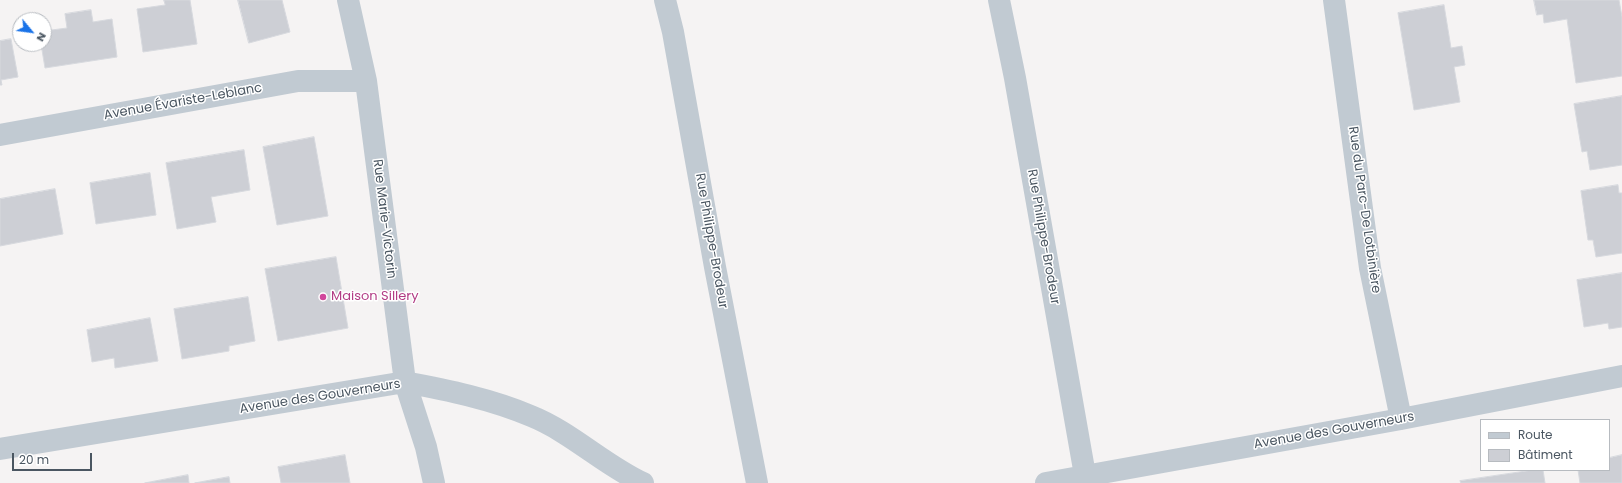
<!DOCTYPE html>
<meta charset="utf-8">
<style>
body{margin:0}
#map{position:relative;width:1622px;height:483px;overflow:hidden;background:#f5f3f3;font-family:Poppins,sans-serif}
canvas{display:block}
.legend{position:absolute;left:1480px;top:419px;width:130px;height:52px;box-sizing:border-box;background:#fff;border:1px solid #b7bbc0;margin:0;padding:5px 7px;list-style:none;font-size:12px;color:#4a5661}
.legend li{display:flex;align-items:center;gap:8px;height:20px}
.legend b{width:20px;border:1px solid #b7bbc0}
.north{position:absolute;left:12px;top:12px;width:40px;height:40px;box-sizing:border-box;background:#fff;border:1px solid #b7bbc0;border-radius:50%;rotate:119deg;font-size:11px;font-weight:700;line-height:16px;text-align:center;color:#4a5661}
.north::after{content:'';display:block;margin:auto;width:14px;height:18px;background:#1a73e8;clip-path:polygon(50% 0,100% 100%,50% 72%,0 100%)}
.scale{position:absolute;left:12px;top:453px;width:80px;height:18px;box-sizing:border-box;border:2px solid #4a5661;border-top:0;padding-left:5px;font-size:12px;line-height:14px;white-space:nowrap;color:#4a5661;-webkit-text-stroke:3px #fff;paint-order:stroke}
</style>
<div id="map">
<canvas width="1622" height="483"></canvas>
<ul class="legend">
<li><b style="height:5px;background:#c1cad2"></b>Route</li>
<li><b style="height:11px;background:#cdcfd5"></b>Bâtiment</li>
</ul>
<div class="north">N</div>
<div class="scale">20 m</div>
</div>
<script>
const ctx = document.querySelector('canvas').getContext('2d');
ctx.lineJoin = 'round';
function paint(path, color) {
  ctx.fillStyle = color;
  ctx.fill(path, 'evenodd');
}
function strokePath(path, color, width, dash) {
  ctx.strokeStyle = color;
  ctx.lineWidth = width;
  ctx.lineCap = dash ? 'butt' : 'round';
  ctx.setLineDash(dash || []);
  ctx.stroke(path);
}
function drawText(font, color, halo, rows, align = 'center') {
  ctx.font = font + ' Poppins,sans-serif';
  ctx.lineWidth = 3;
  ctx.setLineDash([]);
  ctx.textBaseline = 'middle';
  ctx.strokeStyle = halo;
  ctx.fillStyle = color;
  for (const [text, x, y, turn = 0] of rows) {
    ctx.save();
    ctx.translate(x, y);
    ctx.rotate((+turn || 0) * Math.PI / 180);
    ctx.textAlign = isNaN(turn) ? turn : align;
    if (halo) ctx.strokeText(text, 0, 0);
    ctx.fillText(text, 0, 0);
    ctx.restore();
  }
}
const building = new Path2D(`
 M164,0H190L197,44L143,52L137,9L165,5Z
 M238,0H282L290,32L249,43Z
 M1534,0H1619L1622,17V76L1576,83L1567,19L1544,23L1543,14L1537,15Z
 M1444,5L1451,48L1462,46L1465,65L1454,67L1460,102L1414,110L1398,13Z
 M91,10L93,22L112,19L117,57L45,68L41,44H44V31L67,28L65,14Z
 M11,39L18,77L1,80L2,85H0V41Z
 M1622,96V165L1590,170L1587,151L1582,152L1574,104Z
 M314,137L328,216L277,225L263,147Z
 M244,150L250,190L211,197L216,222L177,229L166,163Z
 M150,173L156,215L96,224L90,183Z
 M1618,185L1619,193H1622V253L1596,257L1593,240H1588L1581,191Z
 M55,189L63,234L0,246V199Z
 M336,257L348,328L278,341L265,269Z
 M1622,273V327L1609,329L1608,323L1584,327L1577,280Z
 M248,297L255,341L229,346V351L182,359L174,309Z
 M150,318L158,361L115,368L114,358L92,362L87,330Z
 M345,455L350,483H281L278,467Z
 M1622,455V483H1580L1578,470H1609V458Z
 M1533,470H1543L1545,483H1461L1460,481Z
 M188,475L189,483H145Z
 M229,477L230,483H195Z`);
paint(building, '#cdcfd5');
strokePath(building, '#d7d9de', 1);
strokePath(new Path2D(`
 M348,0L366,81L405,382L426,447L434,483
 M665,0L673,32L715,267L757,483
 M999,0L1015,78L1085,475
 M1334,0L1370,268L1401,419
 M0,135L298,81H366
 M0,449L405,382C447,390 491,399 531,416C571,432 604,465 643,483
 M1046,483L1401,419L1622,376`), '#c1cad2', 22);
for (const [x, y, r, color] of [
 [323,297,4,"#d1479c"]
]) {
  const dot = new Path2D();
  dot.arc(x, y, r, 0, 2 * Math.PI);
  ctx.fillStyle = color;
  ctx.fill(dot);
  strokePath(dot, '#fff', 1.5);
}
drawText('13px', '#4a5661', '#fff', [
 ["Avenue Évariste-Leblanc",183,102,-10],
 ["Rue du Parc-De Lotbinière",1364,210,82],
 ["Rue Marie-Victorin",384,219,83],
 ["Rue Philippe-Brodeur",1043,237,80],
 ["Rue Philippe-Brodeur",711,241,80],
 ["Avenue des Gouverneurs",320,397,-9],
 ["Avenue des Gouverneurs",1334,431,-10]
]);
drawText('13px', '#b23c85', '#fff', [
 ["Maison Sillery",331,297]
], 'left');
</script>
